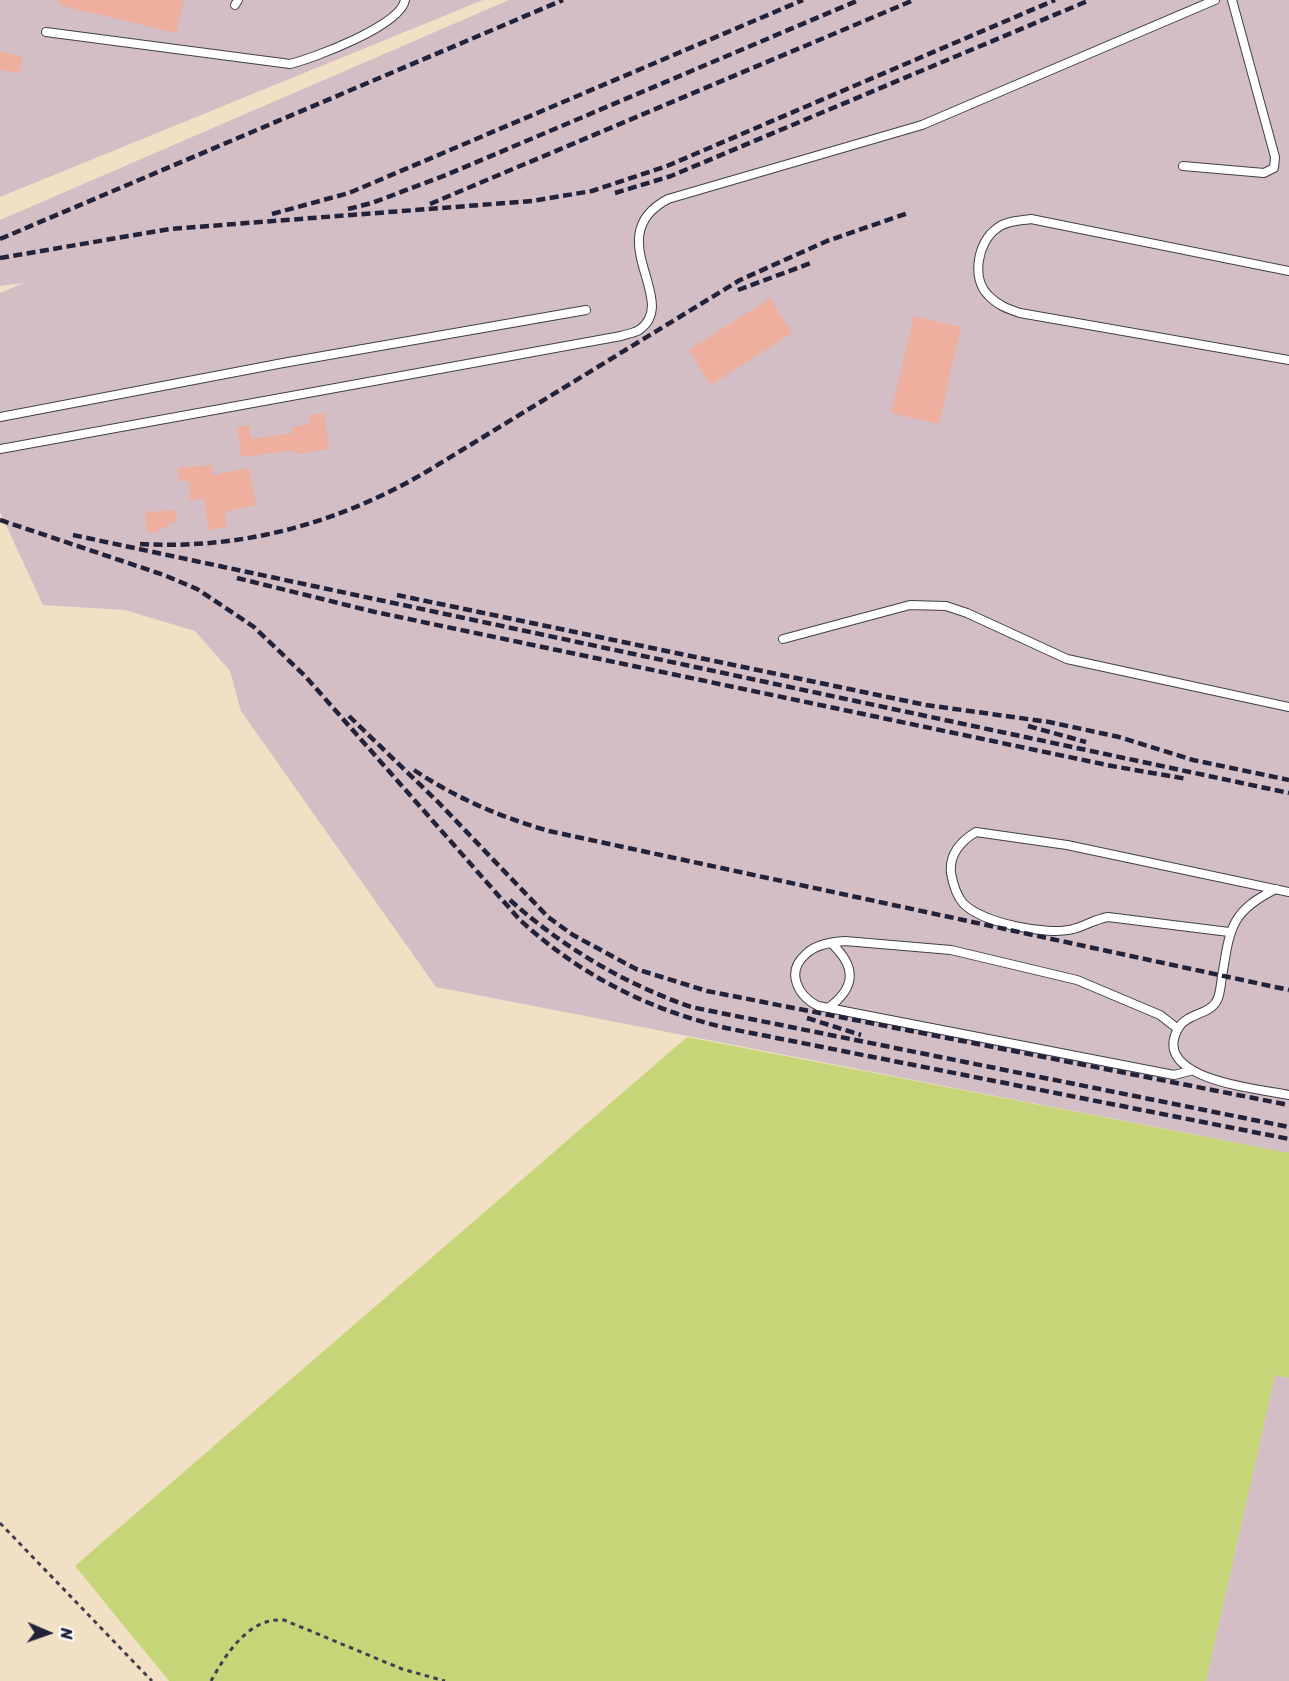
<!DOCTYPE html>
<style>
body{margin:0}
#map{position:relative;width:1289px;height:1681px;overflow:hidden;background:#f1e0c3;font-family:Sriracha,sans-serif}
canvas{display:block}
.north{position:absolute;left:18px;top:1603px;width:60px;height:60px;-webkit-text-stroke:4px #fff;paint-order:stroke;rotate:92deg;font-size:16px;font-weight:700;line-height:24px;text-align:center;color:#22223b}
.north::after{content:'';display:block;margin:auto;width:21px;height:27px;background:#22223b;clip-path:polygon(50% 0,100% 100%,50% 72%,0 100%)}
</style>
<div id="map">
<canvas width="1289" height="1681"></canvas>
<div class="north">N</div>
</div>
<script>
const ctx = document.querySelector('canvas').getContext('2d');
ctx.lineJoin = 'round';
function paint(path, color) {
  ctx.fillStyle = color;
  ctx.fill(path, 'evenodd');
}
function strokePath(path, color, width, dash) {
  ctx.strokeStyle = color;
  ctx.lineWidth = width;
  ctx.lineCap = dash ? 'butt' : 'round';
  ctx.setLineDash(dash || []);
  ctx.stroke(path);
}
paint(new Path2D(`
 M0,0H483L0,197Z
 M509,0H1289V1153L436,987L241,711L230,671L195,631L125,610L43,605L0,512V293L23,283L0,286V220Z
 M1275,1375L1289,1378V1681H1206Z`), '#d2bec4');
paint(new Path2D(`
 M687,1037L1289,1153V1378L1275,1375L1206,1681H169L75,1566Z`), '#c5d577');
paint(new Path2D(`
 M60,0H184L176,33L59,5Z
 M0,51L23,57L19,74L0,69Z
 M770,298L792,333L711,385L689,350Z
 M914,316L961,327L939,424L891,413Z
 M324,413L329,449L296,454L295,450L241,457L237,427L249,425L251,439L293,433L292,427L310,424L309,415Z
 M212,465L213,475L249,468L256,505L225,512L227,527L208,530L204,499L190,500L189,481H179L178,468Z
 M176,510L177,522H169V527L159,528V532L147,533L145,512Z`), '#eeaf9e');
const lane = new Path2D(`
 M235,5L238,0
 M46,32L290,64C314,58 400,26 405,0
 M1183,166L1264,173L1274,168L1275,157L1232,0
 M1289,271L1031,219C1019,221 1005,221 996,229C978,242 971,278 988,295C997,305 1008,309 1020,313L1289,360
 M0,417L283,363L586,310
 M0,449L621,336C627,334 634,333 639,330C682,301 598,236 668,199L922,125L1215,0
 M783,639L910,605L946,606L967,613L1067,659L1289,707
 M1276,889C1233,910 1230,926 1223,971C1221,980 1221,990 1218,998C1212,1015 1189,1012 1179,1027C1147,1080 1261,1089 1289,1095
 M1229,932L1108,917C1092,920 1086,926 1073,929C1048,936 981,923 963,903C956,895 953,884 951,873C949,854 961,841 976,832L1067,845L1289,892
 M828,1008C857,987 856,966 831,943
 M1178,1029L1160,1015L1077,980L951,950L845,941C832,942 816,944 806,954C785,972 798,996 818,1006L1174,1075L1190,1071`);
strokePath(lane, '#413e4f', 10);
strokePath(new Path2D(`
 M0,1523L152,1681
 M211,1681C226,1654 249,1617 284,1620L402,1669L445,1681`), '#413e4f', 3, [4.5, 4.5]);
strokePath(lane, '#fff', 8);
strokePath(new Path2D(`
 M615,193L671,176L1090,0
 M430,204L914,0
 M348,209L372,203L446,175L859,0
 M272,214L349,193L803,0
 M0,239L563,0
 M0,258L170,229L532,201L592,191L667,166L1055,0
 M738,290L811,263
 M0,520L164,575L197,589L254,627L306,677L520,920C580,975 647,1009 726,1028L1289,1139
 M73,535L1289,793
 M140,544C242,550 339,523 426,472L740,280L827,241L908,213
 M237,578L375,612L1112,766L1187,779
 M397,595L926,705L1049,722L1119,737L1193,760L1289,780
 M349,716L438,802L548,917L573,935L636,969L707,991L1289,1105
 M1028,726L1086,742
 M414,770C456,798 500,817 549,831L1289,990
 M510,900C564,948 623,983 691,1007L1289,1127
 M807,1018L861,1035`), '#22223b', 4.5, [9, 4.5]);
</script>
